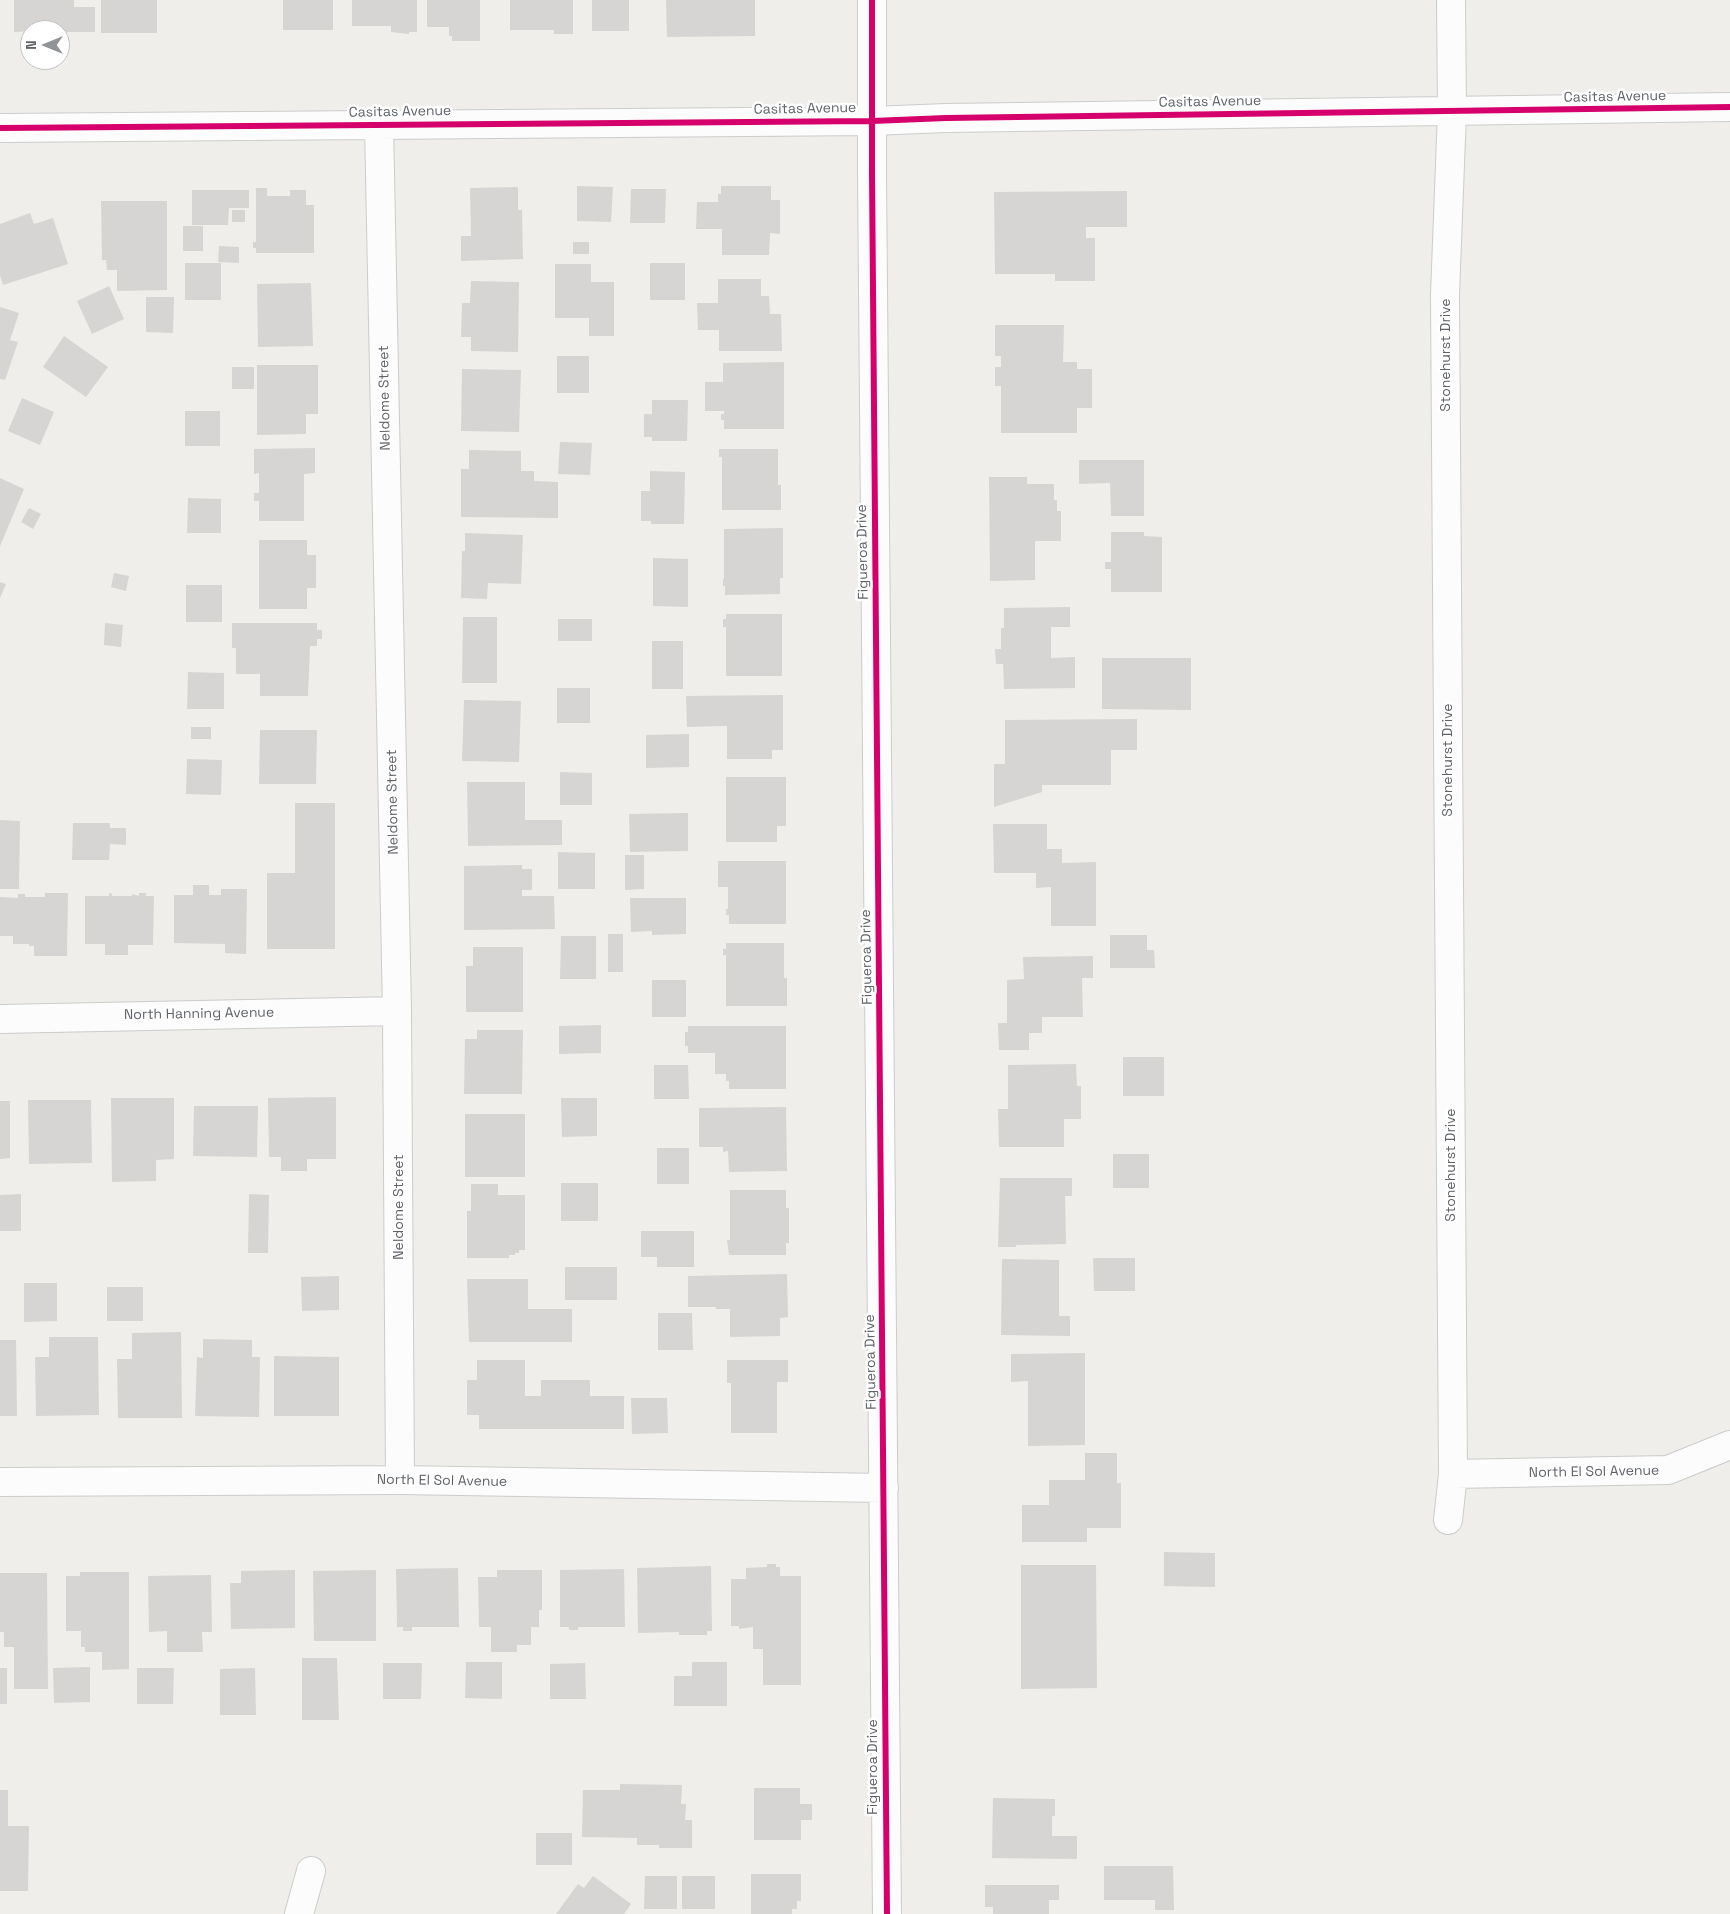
<!DOCTYPE html>
<style>
body{margin:0}
#map{position:relative;width:1730px;height:1914px;overflow:hidden;background:#efeeea;font-family:"Space Grotesk",sans-serif}
canvas{display:block}
.north{position:absolute;left:20px;top:20px;width:50px;height:50px;box-sizing:border-box;background:#fff;border:1px solid #bfc1c3;border-radius:50%;rotate:270deg;font-size:14px;font-weight:700;line-height:20px;text-align:center;color:#5f6368}
.north::after{content:'';display:block;margin:auto;width:18px;height:22px;background:#919496;clip-path:polygon(50% 0,100% 100%,50% 72%,0 100%)}
</style>
<div id="map">
<canvas width="1730" height="1914"></canvas>
<div class="north">N</div>
</div>
<script>
const ctx = document.querySelector('canvas').getContext('2d');
ctx.lineJoin = 'round';
function paint(path, color) {
  ctx.fillStyle = color;
  ctx.fill(path, 'evenodd');
}
function strokePath(path, color, width, dash) {
  ctx.strokeStyle = color;
  ctx.lineWidth = width;
  ctx.lineCap = dash ? 'butt' : 'round';
  ctx.setLineDash(dash || []);
  ctx.stroke(path);
}
function drawText(font, color, halo, rows, align = 'center') {
  ctx.font = font + ' "Space Grotesk",sans-serif';
  ctx.lineWidth = 5;
  ctx.setLineDash([]);
  ctx.textBaseline = 'middle';
  ctx.strokeStyle = halo;
  ctx.fillStyle = color;
  for (const [text, x, y, turn = 0] of rows) {
    ctx.save();
    ctx.translate(x, y);
    ctx.rotate((+turn || 0) * Math.PI / 180);
    ctx.textAlign = isNaN(turn) ? turn : align;
    if (halo) ctx.strokeText(text, 0, 0);
    ctx.fillText(text, 0, 0);
    ctx.restore();
  }
}
paint(new Path2D(`
 M14,0H74V7H95V32H60V30L14,32Z
 M101,0H157V33H101Z
 M283,0H333V30H283Z
 M352,0H417V32H409V34L391,32V26H352Z
 M427,0H480V41H452V36H449V27H427Z
 M510,0H573V34H554V30H510Z
 M592,0H629V31H592Z
 M666,0H755V36L667,37Z
 M577,186L613,187L611,222L577,221Z
 M721,186H771V200H780V234L770,233L769,255H722V229H696L697,202H718V194H721Z
 M518,187V210H522L523,259L461,261V236H471L470,188Z
 M256,188H267V196H290V190H306V205H314V253H256V248H253V242H256Z
 M631,189H666L665,223H630Z
 M192,190H249V208H229L228,225H192Z
 M1127,191V227H1086V238H1095V281H1055V274H995L994,192Z
 M101,201H167V290L117,291V270H107L106,260H102Z
 M232,210H245V222H232Z
 M30,213L34,224L53,218L68,264L3,285L0,275V224Z
 M183,226H203V251H183Z
 M573,242H589V254H573Z
 M219,246L239,247V263L218,262Z
 M185,263H221V300H185Z
 M650,263H685V300H650Z
 M555,264H591V282H614V336H589V318H555Z
 M718,279H761V296H769L770,314H781L782,351H719V330H698L697,303H718Z
 M471,281L519,282L518,352L471,351V337H461L462,303H470Z
 M311,283L313,346L258,347L257,284Z
 M109,286L124,319L92,334L77,301Z
 M146,297H174L173,333L146,332Z
 M0,307L19,313L10,340L18,342L5,380L0,379Z
 M995,325H1064L1063,362H1077V369H1092V408H1077V433H1001V386H995V367H1001V356H995Z
 M64,336L108,367L86,397L43,367Z
 M557,356H589V393H557Z
 M784,362V429H724V420H721V414H724V411H705V382H723V363Z
 M257,365H318V414H306V434L257,435Z
 M232,367H254V389H232Z
 M462,369L521,370L519,432L461,431Z
 M22,398L54,412L40,445L8,431Z
 M652,400H688L687,441H652V437H644V414H652Z
 M185,411H220V446H185Z
 M560,442L592,443L590,475L558,474Z
 M315,448V473L304,474V521H259V501H254V493H259V473L254,474V449Z
 M719,449H778V485H781V510H722V457H719Z
 M469,450L521,451V471H534V481L558,482V518L461,517V469H469Z
 M1079,460H1144V516H1111L1110,483L1079,484Z
 M650,471L685,472L684,524H651V521H641V491H650Z
 M989,477H1027V484H1054V500H1057V511H1061V541H1035V580L990,581Z
 M0,478L24,489L0,546Z
 M188,498L221,499V533H187Z
 M29,508L41,514L33,529L21,522Z
 M783,528V578H780V594L725,595V586H723V579H724V529Z
 M1111,532H1144V536L1162,537V592H1111V569H1105V562H1111Z
 M465,533L523,535L521,584L488,583L487,599L461,598L462,551H465Z
 M259,540H307V555H316V588H307V609H259Z
 M653,558L688,559V607L653,606Z
 M114,573L129,576L126,591L111,587Z
 M0,582L6,584L0,598Z
 M186,585H222V622H186Z
 M1070,607V627H1051V658L1075,657V688L1004,689L1003,664H996L995,649H1001V628H1004V608Z
 M726,614H782V676H726V627H723V619H726Z
 M463,617H497V683H462Z
 M558,619H592V641H558Z
 M105,623L123,625L121,647L104,645Z
 M232,623H317V630H322V639H317V646H310L308,696H260V674H236V648H232Z
 M652,641H683V689H652Z
 M1102,658H1191V710L1102,709Z
 M188,672L224,673V709H187Z
 M557,688H590V723H557Z
 M783,695V750H772V759H727V726L687,727L686,696Z
 M464,700L521,701L519,762L462,761Z
 M1137,719V750H1111V785H1042V792L994,807V764H1005V720Z
 M191,727H211V739H191Z
 M260,730H317L316,784H259Z
 M689,734V767L646,768V735Z
 M187,759L222,760L221,795L186,794Z
 M560,772L592,773V805H560Z
 M726,777H786V826H777V842H726Z
 M467,782H525V820H562V845L468,846Z
 M295,803H335V949H267V873H295Z
 M688,813V851L630,852L629,814Z
 M0,820L20,821L19,889H0Z
 M73,823H110V828H126V845L110,844L109,860H72Z
 M993,824H1047V849H1062V863L1096,862V926H1051V887L1036,888V873H994Z
 M558,852L595,853V889H558Z
 M625,855H644V889L625,890Z
 M718,861H786V924H729V915H726V909H728V887H718Z
 M522,865V869H532V890H522V896H554L555,929L464,930V866Z
 M193,885H209V895H221V889H247L246,954L225,953V944L174,943V895H193Z
 M45,893H68L67,956H34V946H29V944H13V936H0V897L18,898V894H25V897H45Z
 M109,893L112,894V896H132V894L139,896V893H146V896H154L153,945H128V955H105V944H85V896H109Z
 M630,898H686V934L652,935V931L631,932Z
 M608,934H623V972H608Z
 M1110,935H1147V950H1154L1155,968H1110Z
 M561,936H596V979H560Z
 M726,943H784V978H787V1006H726V955H723V949H726Z
 M473,947H523V1012H466V966H473Z
 M1093,956V978H1082L1083,1017H1042V1033H1029V1050H999L998,1023H1007V980L1024,979L1023,957Z
 M652,980H686V1017H652Z
 M601,1025V1053L559,1054V1026Z
 M688,1026H786V1089H729V1081H726V1074H715V1053H688V1046H685V1032H688Z
 M477,1030H523L522,1094H464L465,1039H477Z
 M1123,1057H1164V1096H1123Z
 M1076,1064L1077,1086H1081V1119H1064V1147H999L998,1109H1008V1065Z
 M654,1065H688L689,1099H654Z
 M336,1097V1159H307V1171H281V1157H269L268,1098Z
 M111,1098H174V1159L156,1160V1181L112,1182Z
 M561,1098H597V1136L562,1137Z
 M28,1100H91L92,1163L29,1164Z
 M0,1101H10V1158L0,1159Z
 M194,1106H258L257,1157L193,1156Z
 M786,1107L787,1171L729,1172L728,1151L723,1152V1147H699V1108Z
 M465,1114H525V1177H465Z
 M657,1148H689V1184H657Z
 M1113,1154H1149V1188H1113Z
 M1000,1178H1072V1196H1065L1066,1244L1016,1245V1247H998Z
 M561,1183H598V1221H561Z
 M471,1184H498V1195H525V1250H519V1253H515V1255H509V1258H467V1211H471Z
 M730,1190H786V1208H789V1243H786V1255H729L727,1240H730Z
 M21,1194V1231H0V1195Z
 M249,1194L269,1195L268,1253H248Z
 M641,1231H694V1267H657V1257H641Z
 M1093,1258H1135V1291H1094Z
 M1002,1259L1059,1260V1316H1070V1336L1001,1335Z
 M565,1267H617V1300H565Z
 M787,1274L788,1317L780,1318V1336L730,1337V1309H716V1307H688V1276Z
 M339,1276V1310L302,1311L301,1277Z
 M467,1279H528V1309H572V1342H469Z
 M24,1283H57V1321L24,1322Z
 M107,1287H143V1321H107Z
 M658,1313H692L693,1350H658Z
 M181,1332L182,1418H118L117,1359H132V1333Z
 M49,1337H98L99,1415L36,1416L35,1357H49Z
 M203,1339L252,1340V1357H260L259,1417L195,1416L197,1357L203,1358Z
 M0,1340H16L17,1416H0Z
 M1085,1353V1445L1028,1446V1381L1011,1382V1354Z
 M274,1356L339,1357V1416H274Z
 M477,1360H525V1396H541V1380H590V1396H624V1429H479V1415H467V1380H477Z
 M727,1360H788V1382H777V1433H731V1383H727Z
 M631,1398H667L668,1433L632,1434Z
 M1085,1453H1117V1483H1121V1528H1087V1542H1022V1505H1049V1480H1085Z
 M1164,1552L1215,1553V1587L1164,1586Z
 M767,1564H776V1567H780V1576H801V1685H763V1649H753V1627L739,1629V1626H731V1579H746V1568L767,1567Z
 M1021,1565H1096L1097,1688L1021,1689Z
 M711,1566L712,1631H707V1635H679V1632L638,1633L637,1568Z
 M458,1568L459,1627H412V1631H403V1627H397L396,1569Z
 M624,1569L625,1627H578V1630H569V1627H560V1570Z
 M295,1570V1628L231,1629L230,1583H241V1571Z
 M376,1570V1641H314L313,1571Z
 M497,1570H542V1610H539V1627H531V1645H517V1652H491V1627H479L478,1577H497Z
 M80,1572H129V1669L102,1670V1652H85V1647H81V1631H66V1576H80Z
 M0,1573H47L48,1689H14V1647H4V1632H0Z
 M211,1575L212,1632H202L203,1652H167V1631L149,1632L148,1576Z
 M302,1658H337L339,1720H302Z
 M466,1662H502V1699L465,1698Z
 M692,1662H727V1706H674V1676H692Z
 M383,1663H422L421,1699H383Z
 M585,1663L586,1699H550V1664Z
 M90,1667V1702L54,1703L53,1668Z
 M0,1668H7V1704H0Z
 M137,1668H174L173,1704H137Z
 M255,1668L256,1715H220V1669Z
 M620,1784L682,1785L681,1804H686L685,1820H692V1848H659V1845H637V1838L582,1837L583,1790H620Z
 M754,1788H800V1804H812V1820H801V1840H754Z
 M0,1790H8V1826H29L28,1891H0Z
 M993,1798L1055,1799V1816H1052V1836H1077V1859L992,1858Z
 M536,1833H572V1865H536Z
 M1104,1866H1173L1174,1910H1155V1900H1104Z
 M751,1874H801V1901H797V1909H792V1914H751Z
 M593,1876L631,1904L624,1914H556L578,1884L584,1888Z
 M645,1876H677V1909H644Z
 M682,1876H715V1909H682Z
 M985,1885H1059V1900H1049V1914H993V1907H985Z`), '#d6d5d3');
const minor = new Path2D(`
 M872,0V173L887,1914
 M379,125L397,1011L400,1480
 M0,128L872,121L946,118L1730,107
 M0,1019L397,1011
 M1453,1474L1668,1470L1730,1445
 M0,1482L400,1480L884,1488
 M1448,1520L1453,1474L1445,294L1452,112L1451,0
 M299,1914L311,1871`);
strokePath(minor, '#cbcccc', 30);
strokePath(minor, '#fdfcfc', 28);
strokePath(new Path2D(`
 M872,0V173L887,1914
 M0,128L872,121L946,118L1730,107`), '#d6006c', 6);
drawText('14px', '#5f6368', '#fff', [
 ["Casitas Avenue",1615,97,-1],
 ["Casitas Avenue",1210,102,-1],
 ["Casitas Avenue",805,109,-1],
 ["Casitas Avenue",400,112,-1],
 ["Stonehurst Drive",1446,355,-90],
 ["Neldome Street",385,398,-91],
 ["Figueroa Drive",863,552,-91],
 ["Stonehurst Drive",1448,760,-90],
 ["Neldome Street",393,802,-91],
 ["Figueroa Drive",867,957,-91],
 ["North Hanning Avenue",199,1014,-1],
 ["Stonehurst Drive",1451,1165,-90],
 ["Neldome Street",399,1207,-90],
 ["Figueroa Drive",871,1362,-91],
 ["North El Sol Avenue",1594,1472,-1],
 ["North El Sol Avenue",442,1481,1],
 ["Figueroa Drive",873,1767,-90]
]);
</script>
